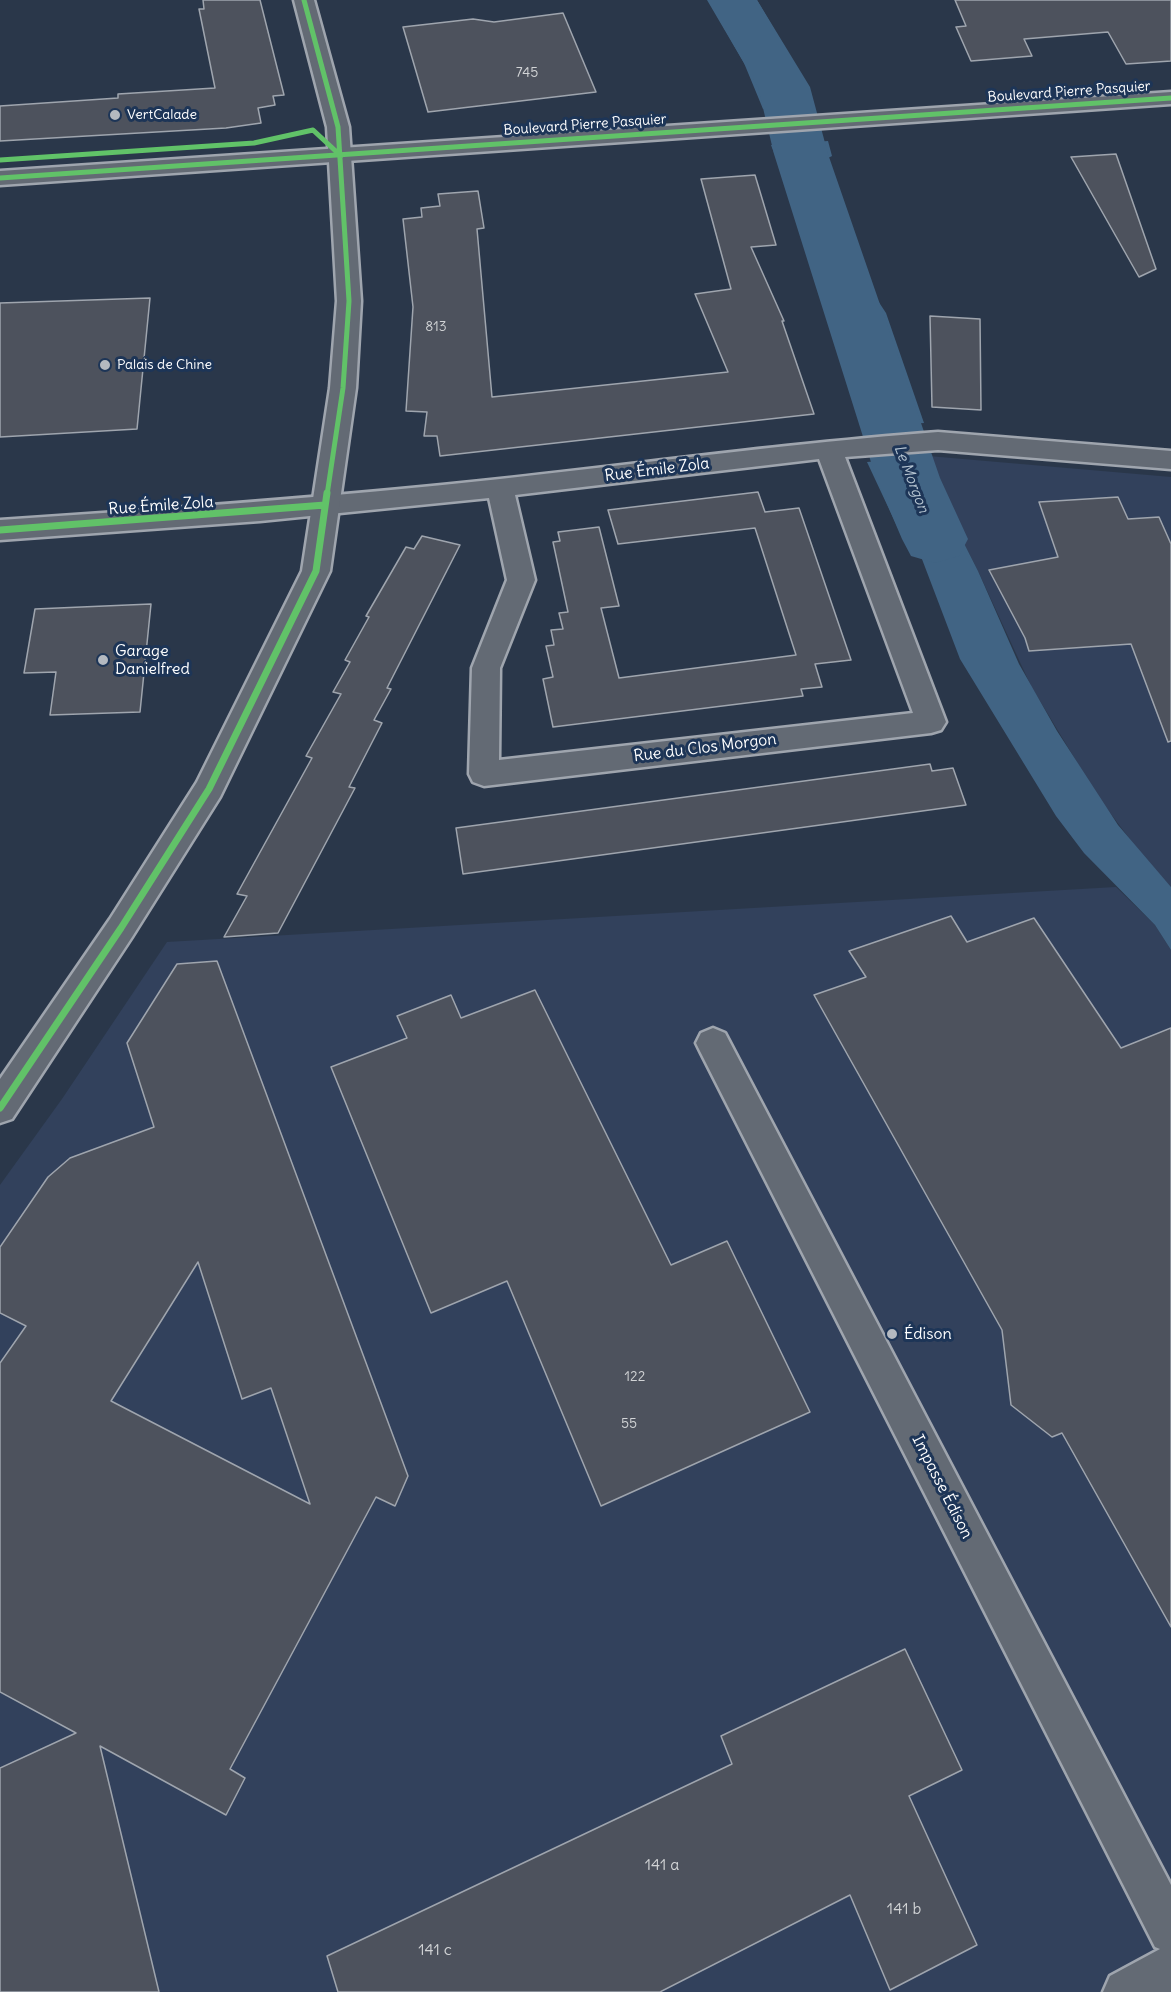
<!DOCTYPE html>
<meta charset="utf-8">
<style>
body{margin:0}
canvas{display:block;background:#2a374a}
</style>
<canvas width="1171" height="1992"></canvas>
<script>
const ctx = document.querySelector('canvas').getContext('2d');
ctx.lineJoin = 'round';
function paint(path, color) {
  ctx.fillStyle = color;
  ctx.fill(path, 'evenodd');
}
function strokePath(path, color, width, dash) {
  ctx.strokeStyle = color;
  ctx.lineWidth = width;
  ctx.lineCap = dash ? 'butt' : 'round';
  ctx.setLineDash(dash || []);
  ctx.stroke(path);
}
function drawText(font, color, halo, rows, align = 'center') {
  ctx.font = font + ' Delius,sans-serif';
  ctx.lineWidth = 6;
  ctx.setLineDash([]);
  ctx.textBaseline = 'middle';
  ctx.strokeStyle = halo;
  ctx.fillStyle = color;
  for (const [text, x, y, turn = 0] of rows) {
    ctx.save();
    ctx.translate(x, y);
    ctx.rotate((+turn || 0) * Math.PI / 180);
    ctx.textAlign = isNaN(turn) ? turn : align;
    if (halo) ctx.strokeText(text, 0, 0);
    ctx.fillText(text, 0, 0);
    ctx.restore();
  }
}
paint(new Path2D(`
 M928,456L1171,477V887L1142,855L1098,797L1031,686L978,571L924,464Z
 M1116,887L1155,925L1171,950V1992H0V1185L62,1099L167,942Z`), '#32415c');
paint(new Path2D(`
 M708,0H757L784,46L812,105L763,109L744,63Z
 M828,141L832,156L824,160V171L849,251L857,269L886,313L924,423L868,427L784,152L774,153L771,145Z
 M922,441L928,456L924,464L978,571L1019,664L1057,731L1118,825L1171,887V950L1155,925L1084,853L1056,816L960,659L917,546L897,526L867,462L879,461L873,446Z`), '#416484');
paint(new Path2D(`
 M707,0H757L810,87L828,154L940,478L968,539L959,556L935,563L911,556L902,539L876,478L774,154L758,87Z`), '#416484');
const building = new Path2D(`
 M203,0H260L284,95L273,96L275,105L258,108L261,123L226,128L0,141V106L118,98V94L215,88L199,9H204Z
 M955,0H1171V61L1126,64L1108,32L1024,39L1032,56L971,61L956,27L966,26Z
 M563,13L596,92L428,112L403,27L473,19L494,22Z
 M1116,154L1156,269L1139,277L1071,157Z
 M755,175L776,245L751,247L784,321H782L814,414L440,456L437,436H424L427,412L406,411L413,307L403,219L422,217L421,208L440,206L438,194L478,191L484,228L477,229L492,397L728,372L695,294L731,289L701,179Z
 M150,298L137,429L0,437V303Z
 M930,316L980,319L981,410L932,407Z
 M758,492L765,512L799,508L851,660L815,664L822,687L801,689L803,696L553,727L543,679L553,677L546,646L554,645L551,630L563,629L559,613L568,612L553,542L560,541L558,532L599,527L619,606L601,608L619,678L796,655L755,528L618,544L608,510Z
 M1118,497L1128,519L1159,517L1171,544V741L1168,742L1131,644L1029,651L1025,638L989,570L1058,557L1039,502Z
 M422,536L460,545L387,688L391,689L374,720L382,723L349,787L355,788L278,933L224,937L247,896L237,894L312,758L306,756L341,694L333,692L350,662L345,660L369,617L366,616L406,547L414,549Z
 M151,604L140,712L50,715L56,672L24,673L35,609Z
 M930,764L932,771L953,768L966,805L463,874L456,828Z
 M951,916L967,942L1034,918L1121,1048L1171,1028V1627L1062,1433L1052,1437L1011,1405L1002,1330L814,995L866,977L849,951Z
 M217,961L408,1476L395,1506L376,1497L230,1769L245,1778L226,1815L100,1746L159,1992H0V1768L76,1733L0,1692V1363L26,1326L0,1313V1247L48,1177L70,1158L154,1127L127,1043L177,964ZM198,1262L242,1399L271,1388L310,1504L111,1401Z
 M535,990L671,1265L727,1241L810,1412L601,1506L507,1281L431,1313L331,1067L407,1038L397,1016L451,995L461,1018Z
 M905,1649L962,1770L909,1796L977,1945L890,1990L850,1895L660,1992H338L327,1956L732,1764L721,1736Z`);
paint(building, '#4d525d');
strokePath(building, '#9fa5ae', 1.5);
const street = new Path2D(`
 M1171,92V104L0,185V171Z
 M938,432L1171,451V469L938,450L845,457L946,722L941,730L931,733L484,786L473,782L469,774L472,668L507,580L489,498L260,521L0,540V520C167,509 334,497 500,479C646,463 791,443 938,432ZM819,459L913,713L499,760L500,668L535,580L515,495Z
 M713,1028L725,1033L1171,1885V1992H1103L1110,1976L1160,1949L1155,1947L701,1053L696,1043L701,1033Z`);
const secondary = new Path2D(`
 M294,0H314L349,127L361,301L356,388L330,571L220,797L132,937L12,1119L0,1123V1079L110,919L197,782L302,571L330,388L337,301L327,127Z`);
strokePath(street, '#9fa5ae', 5);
strokePath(secondary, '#9fa5ae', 5);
paint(street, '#636a74');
paint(secondary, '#636a74');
strokePath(new Path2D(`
 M304,0L338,127L349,301L343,388L327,495
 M0,160L254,143L313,130L341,156
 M0,178L1171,98`), '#61c268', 5);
strokePath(new Path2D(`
 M0,530L325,505
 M0,1108L121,928L209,789L316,571L327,493`), '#61c268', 7);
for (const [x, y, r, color] of [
 [115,115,6,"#b4b9c0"],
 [105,365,6,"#b4b9c0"],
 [103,660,6,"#b4b9c0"],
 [892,1334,6,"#b4b9c0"]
]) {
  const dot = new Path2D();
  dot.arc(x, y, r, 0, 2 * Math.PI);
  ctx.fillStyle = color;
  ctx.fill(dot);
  strokePath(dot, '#1d3557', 2);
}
drawText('14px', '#d2d4d6', null, [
 ["745",527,73],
 ["813",436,327],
 ["122",635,1377],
 ["55",629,1424]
]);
drawText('14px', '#fff', '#1d3557', [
 ["Boulevard Pierre Pasquier",1069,92,-4],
 ["Boulevard Pierre Pasquier",585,125,-4]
]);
drawText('14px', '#fff', '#1d3557', [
 ["VertCalade",127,115],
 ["Palais de Chine",117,365]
], 'left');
drawText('italic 15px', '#b4c3d0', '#1d3557', [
 ["Le Morgon",911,479,69]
]);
drawText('16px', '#fff', '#1d3557', [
 ["Rue Émile Zola",657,470,-7],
 ["Rue Émile Zola",161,506,-4],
 ["Rue du Clos Morgon",705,748,-7],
 ["Impasse Édison",942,1487,63]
]);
drawText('16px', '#fff', '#1d3557', [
 ["Garage",115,651],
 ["Danielfred",115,669],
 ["Édison",904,1334]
], 'left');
drawText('16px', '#d2d4d6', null, [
 ["141 a",662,1865],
 ["141 b",904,1909],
 ["141 c",435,1950]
]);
</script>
